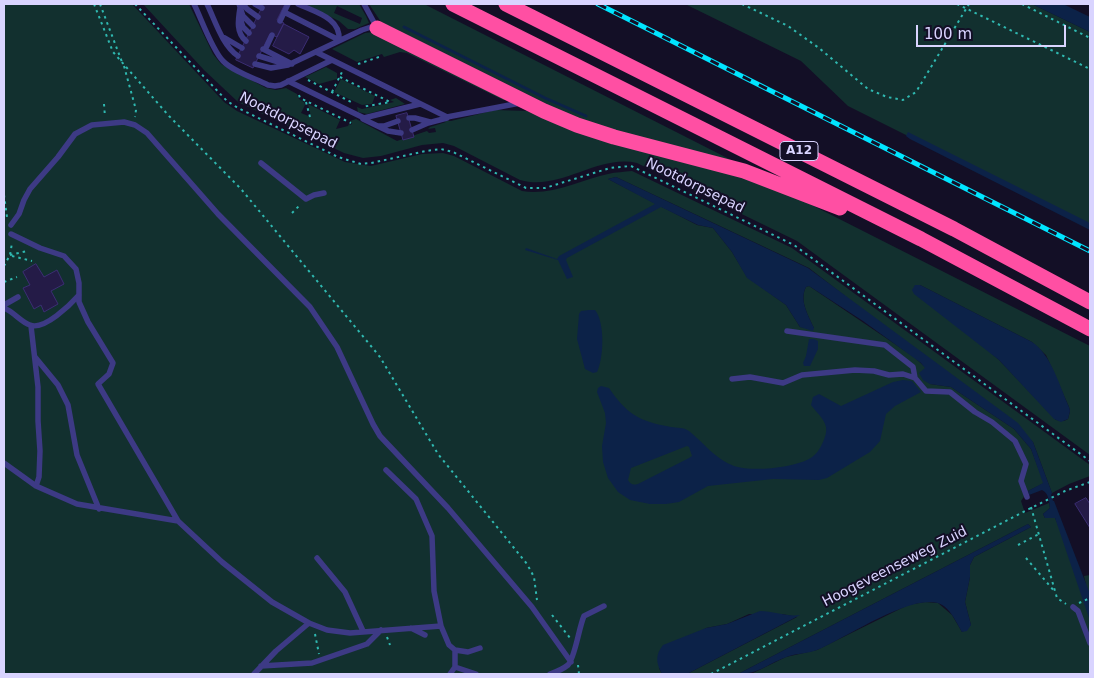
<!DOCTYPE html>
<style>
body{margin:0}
#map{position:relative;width:1094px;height:678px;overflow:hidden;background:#130f26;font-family:"DejaVu Sans",sans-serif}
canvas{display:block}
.frame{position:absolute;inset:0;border:5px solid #d9d4ff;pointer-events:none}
.scale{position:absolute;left:916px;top:25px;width:150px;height:22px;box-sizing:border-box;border:2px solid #d9d4ff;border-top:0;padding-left:6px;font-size:15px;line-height:18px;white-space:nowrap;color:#d9d4ff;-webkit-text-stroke:4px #130f26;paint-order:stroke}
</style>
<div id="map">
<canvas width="1094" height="678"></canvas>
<div class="frame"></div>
<div class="scale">100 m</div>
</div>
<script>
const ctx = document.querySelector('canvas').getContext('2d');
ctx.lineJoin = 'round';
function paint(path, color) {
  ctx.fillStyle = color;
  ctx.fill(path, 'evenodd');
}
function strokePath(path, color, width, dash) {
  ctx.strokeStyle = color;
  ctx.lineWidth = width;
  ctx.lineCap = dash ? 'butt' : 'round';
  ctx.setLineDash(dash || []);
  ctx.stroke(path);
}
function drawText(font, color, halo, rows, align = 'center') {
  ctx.font = font + ' "DejaVu Sans",sans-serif';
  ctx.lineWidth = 4;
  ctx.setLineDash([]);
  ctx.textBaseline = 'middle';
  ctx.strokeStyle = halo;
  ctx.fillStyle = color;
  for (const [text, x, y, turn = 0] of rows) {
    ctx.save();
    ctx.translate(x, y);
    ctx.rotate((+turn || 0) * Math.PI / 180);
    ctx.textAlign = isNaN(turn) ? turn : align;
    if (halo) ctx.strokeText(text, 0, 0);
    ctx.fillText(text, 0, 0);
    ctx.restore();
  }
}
paint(new Path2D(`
 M4,4H132L224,102L237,111L345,162L371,166L422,154L443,153L454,156L522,191C552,196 580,180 608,174C616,172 624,172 632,171L792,248L1090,465V476L1069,484L1052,493L1033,442L809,268L616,177L608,179L697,225L713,228L732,252L747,277L786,305L800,327L814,328C808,315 799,300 806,287L809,286L914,357L926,368L930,384L951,387L1014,429L1031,449L1044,483L1028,491L1021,501L1025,513L1049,503L1050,508L1043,514L1045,518H1055L1086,585L1084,576L1090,575V674H751L786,657L817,650L908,605L925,602L938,603L952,615L962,632L971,625L965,602L970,577V565L974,557L1031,527L1028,524L738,674H687L797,617L782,614H749L727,624L706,628L659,668L662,674H4Z
 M143,4H189L213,54L221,64L266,88L276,90L286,88L297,94L299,99L304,102L305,105L301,113L311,117L308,104L340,120L336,129L348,126L349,124L351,125L352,123L350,121L356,119L397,141L427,131L429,133L436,132L435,128L428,129L430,127L446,122L444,121H451L495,110L527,111L726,170L790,194L1090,346V455L797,241L637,163C597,154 560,192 520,180L454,146L443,143L422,145L381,156L363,158L344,153L238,102L204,70ZM915,285H920L928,289L1032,342L1046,355L1069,407L1070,411L1068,419L1064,421L1056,420L999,360Z
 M305,4H359L366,16L369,23L355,29H348L339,21ZM337,6L362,18L360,24L334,13Z
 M369,4H424L747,168L589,125L381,22Z
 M685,4H1032L1090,32V227L848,106L801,61Z
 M373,32L506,100H503L407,53L400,52L384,57L382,54L357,62L332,49L365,33Z
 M326,67L337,73V79L319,84L305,77Z
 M341,79L375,96L372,104L362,105L334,92Z
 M396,98L405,104L367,114L358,112L357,107L362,109L394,102L390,100Z`), '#12302f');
paint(new Path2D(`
 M1032,4H1063L1090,17V32Z
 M908,132L1088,222L1090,224V230L910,139L906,136Z
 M616,177L808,268L1018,423L1033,442L1052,493L1051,495L1053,501H1054L1090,594V621L1055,518H1045L1043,514L1050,508C1049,502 1049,493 1042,490L1029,495L1028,491L1043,483L1031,449L1014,429L951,387L930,384L923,380L919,373L925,368L921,363L863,321L809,286L806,287C799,300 808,315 814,328L813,331L800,327L786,305L747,278L732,252L713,228L698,225L661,207L567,258L566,260L573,277L567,279L558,260L525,250L526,248L557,259L559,256L655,204L608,179Z
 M915,285H920L928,289L1032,342C1051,354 1060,387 1069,407L1070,411L1068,419L1061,422L1054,419L999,360L914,294L912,290Z
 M589,310H595C605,322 604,358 597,372L593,373L585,369L577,339L579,314L581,311Z
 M809,339H814L818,341V349L810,366H804L803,363L806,356Z
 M903,380L912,381L921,392L895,406L886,414L880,441L870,452L827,478L819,480L773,479L708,486L679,502L666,504H650L630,500L618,492L608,478L603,462L602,446L606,423L605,413L597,392L598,388L601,386L609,388C627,414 638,421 671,427C677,428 683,427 689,431C704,443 715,459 734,466C752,472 792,468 809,459C816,455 820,449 823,442C825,437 827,432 826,427C824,418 816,412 811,405L813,397L819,394L841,406L893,382ZM687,446L689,447L692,456L689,458L638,484C633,485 631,485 628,480L631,468Z
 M1028,524L1031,527L974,557L970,565V577L965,602L971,625L967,631L962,632C956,622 950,607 938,603C908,595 846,638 817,650C807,654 794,653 784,658C766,665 758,674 738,674Z
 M760,611C774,611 787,617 800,615L687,674H662C656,663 655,655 663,645L706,628L727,624Z`), '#0c2248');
strokePath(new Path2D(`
 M404,27L545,98L586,116`), '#0c2248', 3);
const building = new Path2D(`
 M264,4H285L277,20L284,23L277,37L270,34L253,68L236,60Z
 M284,24L309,37L300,54L294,50L289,54L273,46Z
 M407,113L414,137L403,140L396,116Z
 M36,264L44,277L57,270L64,284L51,291L58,304L44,312L41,305L34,309L23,288L30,285L23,272Z
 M1086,498L1090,504V528L1075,504Z`);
paint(building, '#241b47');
strokePath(building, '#3b2d73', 1);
strokePath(new Path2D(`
 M94,4L113,52L169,116L241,189L380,357L438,454L527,564L534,577L537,600
 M100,4L122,62
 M135,4L227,101L238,108L338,157L361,164L371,163L426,151L441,149L453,152L526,188H545L610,168L631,166L794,245L1090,461
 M742,4L788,26L819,48L868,89L887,97L903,100L916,92L969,4
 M957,4L1090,69
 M1022,4L1090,38
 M358,64L382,56
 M124,66L136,110L135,117
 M340,77L390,102L362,107
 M308,80L353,103
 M332,92L342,72
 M299,95L300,98L351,123
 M306,102L310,117
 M104,104L105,117
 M4,195L7,217
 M292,213L301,204
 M10,255L27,251
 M12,256L32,261
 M4,266L10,255L12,243
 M4,282L17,277
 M1031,507L1057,598L1066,604
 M1018,545L1039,534
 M1026,558L1055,592
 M1079,603L1090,598
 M552,615L570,638
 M315,634L319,654
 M387,637L390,645
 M578,665L579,674
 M711,674L1031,508L1065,491L1090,482`), '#2fb8b0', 2, [2.5, 4]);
strokePath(new Path2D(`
 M194,4C201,18 212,50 223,61C234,72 254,78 268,85L275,86L281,85L332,60
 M207,4C215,20 222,45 238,56
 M239,4L243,16L253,26
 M243,4L247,9L258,17
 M255,4L262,8
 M240,8C238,20 236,33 246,41
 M284,12L339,40C341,18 315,12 298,4
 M241,21L243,27L249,33
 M280,21L288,4
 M225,38L242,48
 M263,49L292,64
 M265,50L272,35
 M316,52L447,117L520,103
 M259,56L285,64
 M255,64L271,68L288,65L362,30L371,27L377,28L364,4
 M288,81L364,118L420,104
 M409,118H415L430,122
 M363,119L388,131L401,133
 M379,126H384L398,121
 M412,130L428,123L447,118
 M261,163L306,199L314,195L324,193
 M11,225L19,214L24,200L30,189L58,157L75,134L92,125L124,122L135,125L147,133L218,214L310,307L337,347L373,424L380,436L448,508L532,607L571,662
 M11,234L40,248L64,256L76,269L79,283V302L88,322L113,363L109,374L98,384L178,521
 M4,305L18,297
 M4,308C14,312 21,322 30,325C44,331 71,304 79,295
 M31,326L38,387V421L40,451L39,477L36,486
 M787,331L885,345L913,367L915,378
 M35,357L58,385L68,405L77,455L99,509
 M732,379L750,377L783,383L802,375L855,370L874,371L889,375L903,374L915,378L926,391L950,392L975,412L992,422L1015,441L1026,464L1021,481L1027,497
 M4,463L36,486L77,504L178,521L222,562L272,602L309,623L327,630L350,633L441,626
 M386,470L416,499L432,536L434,591L441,626L449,645L455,650L468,652L480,648
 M317,558L345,592L363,631
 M1073,607L1078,611L1090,643
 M411,628L425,635
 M261,666L312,663L367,644L381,630
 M455,667L476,674
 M254,674L276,651L309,623
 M450,674L455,667V650
 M550,674C556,672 563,669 568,665C575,658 579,627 584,616L604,606`), '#3d3a85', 5.5);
strokePath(new Path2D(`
 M453,4L921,239L1090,329
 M506,4L954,229L1090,302
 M377,28L544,111L577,125L614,137L744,171L840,208`), '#ff4fa3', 15);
const rail = new Path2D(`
 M598,4L1090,251`);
strokePath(rail, '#00e5ff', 5);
strokePath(rail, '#130f26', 3, [9]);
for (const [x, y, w] of [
 [799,151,38]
]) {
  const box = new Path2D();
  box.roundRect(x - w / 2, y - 9.5, w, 19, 4);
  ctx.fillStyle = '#130f26';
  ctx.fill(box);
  strokePath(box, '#d9d4ff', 1);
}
drawText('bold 12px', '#d9d4ff', null, [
 ["A12",799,151]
]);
drawText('14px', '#d9d4ff', '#130f26', [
 ["Nootdorpsepad",288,121,27],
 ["Nootdorpsepad",695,186,26],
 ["Hoogeveenseweg Zuid",895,567,-27]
]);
</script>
